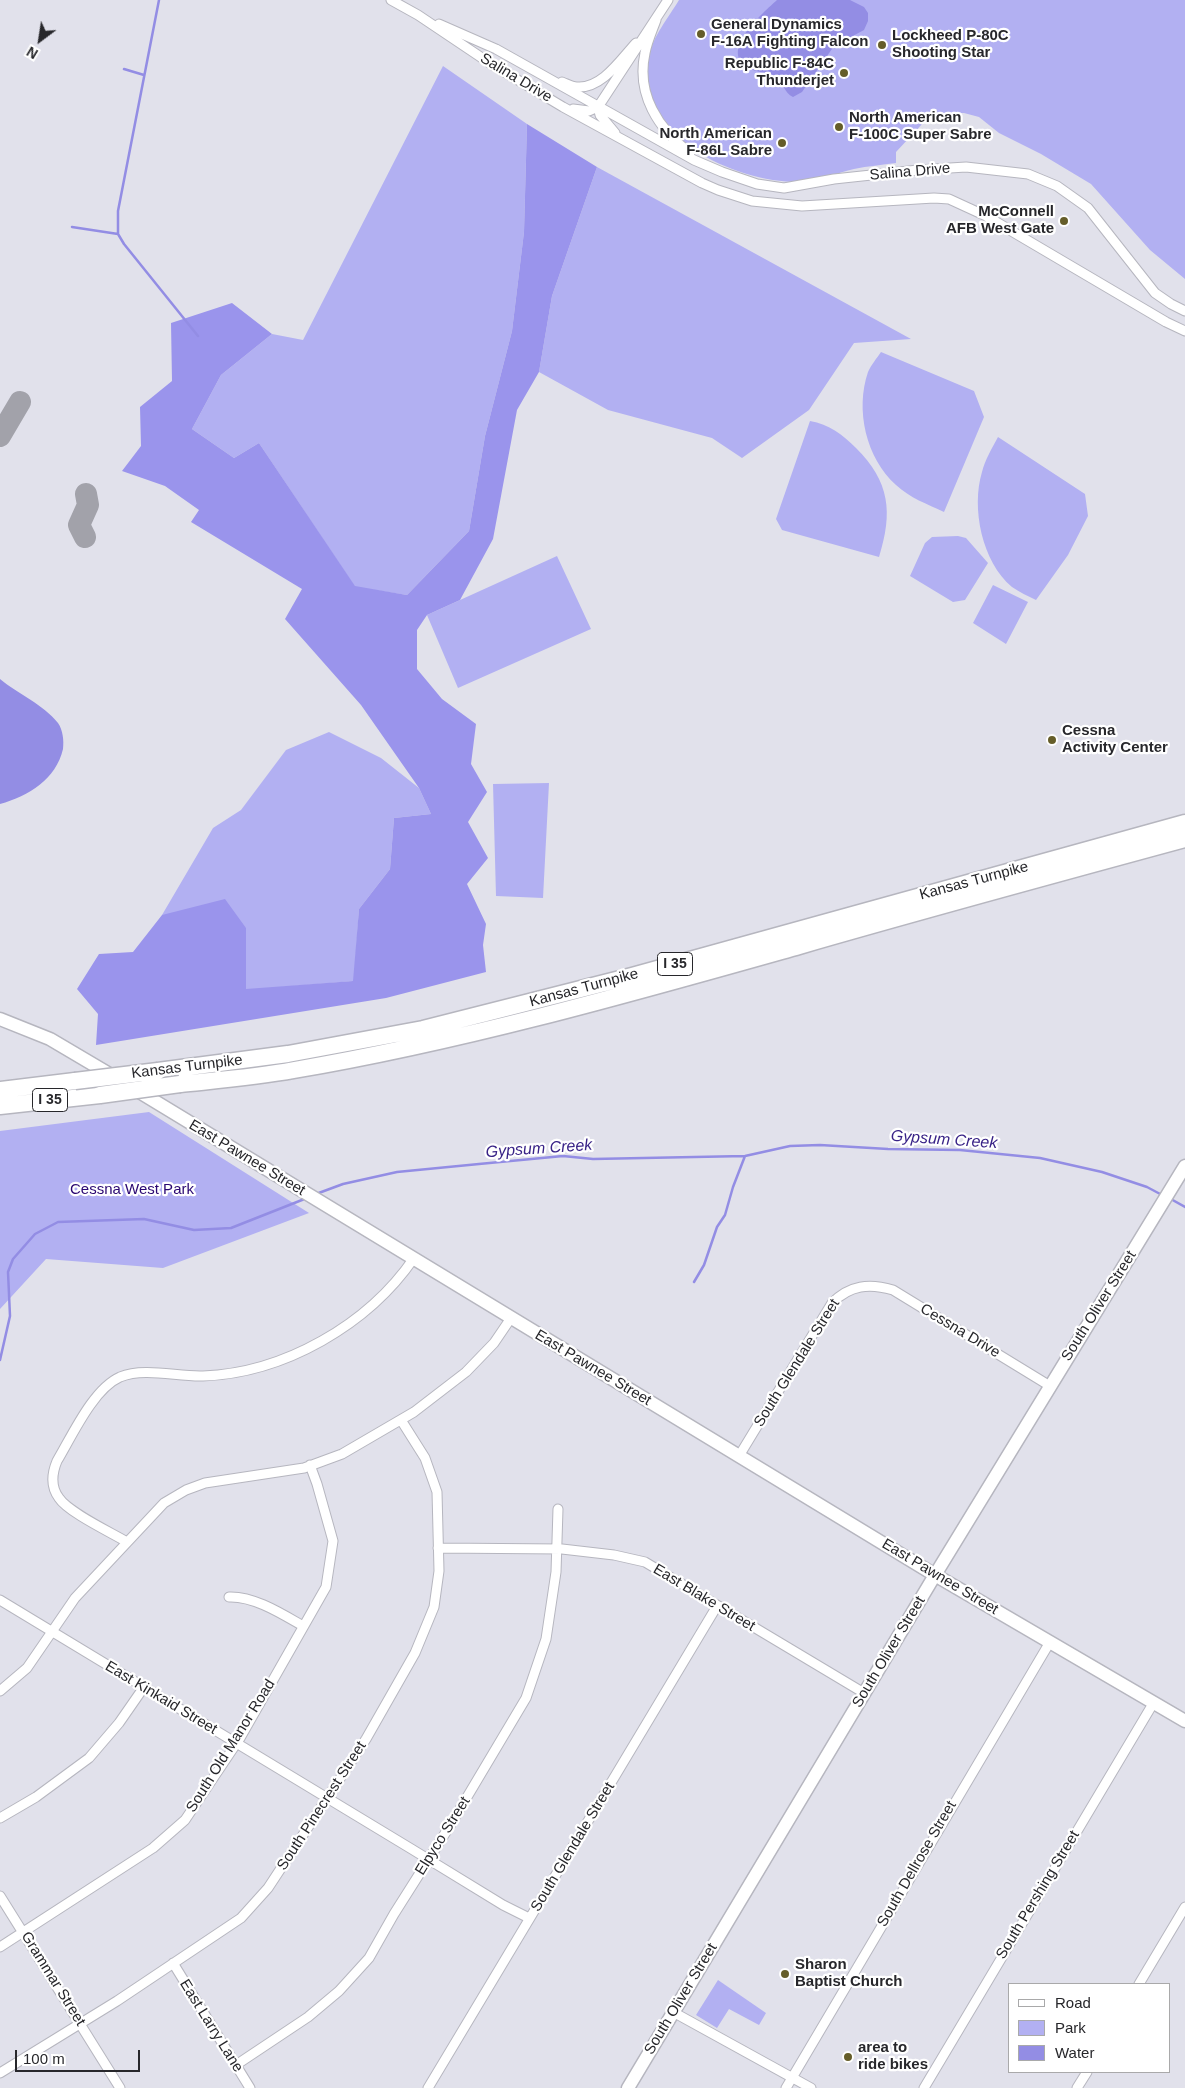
<!DOCTYPE html>
<style>
body{margin:0}
#map{position:relative;width:1185px;height:2088px;overflow:hidden;background:#e1e1eb;font-family:Arial,sans-serif}
canvas{display:block}
.legend{position:absolute;left:1008px;top:1983px;width:162px;height:90px;box-sizing:border-box;background:#fff;border:1px solid #a9a9aa;margin:0;padding:6px 9px;list-style:none;font-size:15px;color:#27272b}
.legend li{display:flex;align-items:center;gap:10px;height:25px}
.legend b{width:25px;border:1px solid #a9a9aa}
.north{position:absolute;left:15px;top:15px;width:50px;height:50px;-webkit-text-stroke:4px #fff;paint-order:stroke;rotate:211deg;font-size:14px;font-weight:700;line-height:20px;text-align:center;color:#27272b}
.north::after{content:'';display:block;margin:auto;width:18px;height:22px;background:#27272b;clip-path:polygon(50% 0,100% 100%,50% 72%,0 100%)}
.scale{position:absolute;left:15px;top:2050px;width:125px;height:22px;box-sizing:border-box;border:2px solid #27272b;border-top:0;padding-left:6px;font-size:15px;line-height:18px;white-space:nowrap;color:#27272b;-webkit-text-stroke:4px #fff;paint-order:stroke}
</style>
<div id="map">
<canvas width="1185" height="2088"></canvas>
<ul class="legend">
<li><b style="height:6px;background:#fff"></b>Road</li>
<li><b style="height:14px;background:#b2b0f2"></b>Park</li>
<li><b style="height:14px;background:#938de4"></b>Water</li>
</ul>
<div class="north">N</div>
<div class="scale">100 m</div>
</div>
<script>
const ctx = document.querySelector('canvas').getContext('2d');
ctx.lineJoin = 'round';
function paint(path, color) {
  ctx.fillStyle = color;
  ctx.fill(path, 'evenodd');
}
function strokePath(path, color, width, dash) {
  ctx.strokeStyle = color;
  ctx.lineWidth = width;
  ctx.lineCap = dash ? 'butt' : 'round';
  ctx.setLineDash(dash || []);
  ctx.stroke(path);
}
function drawText(font, color, halo, rows, align = 'center') {
  ctx.font = font + ' Arial,sans-serif';
  ctx.lineWidth = 4.5;
  ctx.setLineDash([]);
  ctx.textBaseline = 'middle';
  ctx.strokeStyle = halo;
  ctx.fillStyle = color;
  for (const [text, x, y, turn = 0] of rows) {
    ctx.save();
    ctx.translate(x, y);
    ctx.rotate((+turn || 0) * Math.PI / 180);
    ctx.textAlign = isNaN(turn) ? turn : align;
    if (halo) ctx.strokeText(text, 0, 0);
    ctx.fillText(text, 0, 0);
    ctx.restore();
  }
}
paint(new Path2D(`
 M679,0H1185V279L1150,250L1091,184L1041,154L999,133L979,117L964,113H948L934,116L924,122L896,152V163C882,165 868,166 854,169C838,172 820,182 803,182C737,184 633,137 649,57C652,37 669,17 679,0Z
 M443,66L527,124L524,232L512,331L485,436L469,531L407,595L355,587L259,443L234,458L192,429L221,375L272,334L303,340Z
 M597,167L911,339L854,343L809,410L742,458L712,438L608,410L539,372L552,296Z
 M881,352L974,391L984,417L944,512C927,504 910,498 896,485C866,458 855,410 868,372C871,365 877,358 881,352Z
 M810,421C829,424 843,435 856,448C890,482 893,512 879,557L782,530L776,519Z
 M998,437L1085,494L1088,516L1068,555L1036,600C1028,596 1019,592 1012,587C982,562 971,508 982,472C985,460 992,448 998,437Z
 M958,536L966,538L988,563L965,600L953,602L910,576L925,543L932,537Z
 M557,556L591,629L458,688L427,615Z
 M993,585L1028,602L1006,644L973,623Z
 M329,732L381,758L419,788L431,814L394,818L390,869L359,909L354,981L246,990V928L162,915L213,828L241,810L286,750Z
 M549,783L543,898L496,896L493,784Z
 M149,1112L309,1213L163,1268L46,1259L0,1309V1131Z
 M718,1980L766,2013L759,2025L729,2009L717,2028L696,2015Z`), '#b2b0f2');
paint(new Path2D(`
 M527,124L597,167L552,296L539,372L517,410L493,539L460,600L427,615L417,630V669L442,699L476,724L471,764L487,792L468,822L488,858L467,884L486,924L483,945L486,972L386,998L96,1045L98,1014L77,989L99,954L133,952L162,915L225,899L246,928V989L353,981L359,909L390,869L394,818L431,814L419,788L361,705L285,619L302,589L191,522L199,510L165,486L122,471L141,446L140,407L172,381L171,323L232,303L272,334L221,375L192,429L234,458L259,443L355,586L407,595L469,531L485,436L512,331L524,232Z`), '#9a94ec');
paint(new Path2D(`
 M777,0H850L864,7L868,13V21L864,30L834,46L802,92L793,97C784,93 784,83 776,77C769,72 756,73 747,67C719,50 764,12 777,0Z
 M0,679C18,694 43,704 58,723C63,730 64,741 63,749C56,779 29,796 0,804Z`), '#938de4');
strokePath(new Path2D(`
 M159,0L118,211V234L124,244L198,336
 M124,69L144,75
 M72,227L118,234
 M316,1194L343,1184L397,1172L479,1164L563,1156L593,1159L745,1156L790,1146L820,1145L888,1149L960,1150L1040,1158L1102,1172L1147,1187L1162,1195
 M1169,1198L1185,1207
 M694,1282L704,1265L717,1227L725,1215L733,1187L745,1156
 M0,1360L10,1316L8,1272L13,1259L35,1234L58,1222L144,1219L194,1230L231,1228L307,1198`), '#938de4', 2.5);
strokePath(new Path2D(`
 M0,436L20,402
 M85,537L79,525L88,505L86,494`), '#a2a2aa', 22);
const street = new Path2D(`
 M391,0L418,15L491,64L563,107L702,183L718,190L752,201L802,206L934,198L949,199L986,216L1166,322L1185,331
 M656,20C652,31 647,42 645,53C636,94 658,129 690,153
 M439,24L496,49L694,160L722,172L757,184L784,188L834,179L918,170L966,167L1028,174L1057,186L1088,208L1155,293L1171,304L1185,311
 M562,82C567,84 572,87 577,87C602,89 621,59 636,43
 M598,107L600,115L615,133
 M573,109L589,111L598,107L668,0
 M739,1456L832,1303C850,1285 869,1283 893,1290L1050,1386
 M127,1542C110,1532 68,1512 59,1498C50,1486 52,1473 57,1461C72,1436 93,1389 120,1377C145,1367 177,1377 203,1376C284,1373 368,1325 414,1258
 M438,1548L562,1549L614,1555L645,1562L864,1693
 M229,1597C254,1596 282,1614 303,1626
 M0,1600C167,1702 336,1802 503,1905L529,1918
 M0,1691L27,1668L75,1598L164,1503L186,1490L205,1483L304,1468L342,1454L414,1412L466,1372L494,1343L511,1318
 M0,1818L36,1797L89,1758L119,1723L144,1687
 M0,1896L120,2088
 M0,1947L153,1848L185,1820L240,1738L326,1587L333,1541L317,1484L310,1465
 M173,1963L250,2088
 M1139,1984L1185,1907
 M673,2012L811,2088
 M236,2065L308,2017L339,1991L369,1958L394,1914L451,1824L526,1698L546,1639L556,1572L558,1509
 M0,2073L117,2001L241,1918L268,1888L366,1739L415,1653L434,1607L439,1571L437,1492L425,1458L401,1420
 M428,2088L717,1606
 M786,2088L1050,1642
 M924,2088L1154,1702
 M1077,2088L1087,2072`);
const secondary = new Path2D(`
 M0,1019L50,1039L116,1078
 M133,1088L935,1575L1185,1721
 M628,2088L935,1575L1185,1166`);
const highway = new Path2D(`
 M158,1071L288,1054L423,1029L632,976L1185,823
 M180,1084C218,1080 256,1077 294,1070C464,1041 632,993 799,946C927,909 1056,874 1185,839
 M0,1090L75,1081
 M0,1106L100,1095`);
strokePath(street, '#b6b6bf', 11);
strokePath(secondary, '#b6b6bf', 15);
strokePath(highway, '#b6b6bf', 19);
strokePath(street, '#fff', 9);
strokePath(secondary, '#fff', 12);
strokePath(highway, '#fff', 16);
const highwayBridge = new Path2D(`
 M75,1081L158,1071
 M100,1095L180,1084`);
strokePath(highwayBridge, '#b6b6bf', 19, []);
strokePath(highwayBridge, '#fff', 16);
for (const [x, y, r, color] of [
 [701,34,5,"#655d29"],
 [882,45,5,"#655d29"],
 [844,73,5,"#655d29"],
 [839,127,5,"#655d29"],
 [782,143,5,"#655d29"],
 [1064,221,5,"#655d29"],
 [1052,740,5,"#655d29"],
 [785,1974,5,"#655d29"],
 [848,2057,5,"#655d29"]
]) {
  const dot = new Path2D();
  dot.arc(x, y, r, 0, 2 * Math.PI);
  ctx.fillStyle = color;
  ctx.fill(dot);
  strokePath(dot, '#fff', 2);
}
for (const [x, y, w] of [
 [675,964,35],
 [50,1100,35]
]) {
  const box = new Path2D();
  box.roundRect(x - w / 2, y - 11.5, w, 23, 4);
  ctx.fillStyle = '#fff';
  ctx.fill(box);
  strokePath(box, '#27272b', 1);
}
drawText('bold 14px', '#27272b', null, [
 ["I 35",675,964],
 ["I 35",50,1100]
]);
drawText('bold 15px', '#27272b', '#fff', [
 ["General Dynamics",711,25],
 ["F-16A Fighting Falcon",711,42],
 ["Lockheed P-80C",892,36],
 ["Shooting Star",892,53],
 ["Republic F-84C",834,64,"right"],
 ["Thunderjet",834,81,"right"],
 ["North American",849,118],
 ["F-100C Super Sabre",849,135],
 ["North American",772,134,"right"],
 ["F-86L Sabre",772,151,"right"],
 ["McConnell",1054,212,"right"],
 ["AFB West Gate",1054,229,"right"],
 ["Cessna",1062,731],
 ["Activity Center",1062,748],
 ["Sharon",795,1965],
 ["Baptist Church",795,1982],
 ["area to",858,2048],
 ["ride bikes",858,2065]
], 'left');
drawText('15px', '#27272b', '#fff', [
 ["Salina Drive",516,78,31],
 ["Salina Drive",910,172,-5],
 ["Kansas Turnpike",974,881,-15],
 ["Kansas Turnpike",584,988,-15],
 ["Kansas Turnpike",187,1067,-7],
 ["East Pawnee Street",247,1158,31],
 ["South Oliver Street",1099,1306,-58],
 ["Cessna Drive",960,1331,31],
 ["South Glendale Street",797,1363,-58],
 ["East Pawnee Street",593,1368,31],
 ["East Pawnee Street",940,1577,31],
 ["East Blake Street",704,1598,31],
 ["South Oliver Street",889,1652,-59],
 ["East Kinkaid Street",161,1698,31],
 ["South Old Manor Road",231,1746,-58],
 ["South Pinecrest Street",322,1806,-57],
 ["Elpyco Street",443,1836,-58],
 ["South Glendale Street",573,1847,-59],
 ["South Dellrose Street",917,1864,-60],
 ["South Pershing Street",1038,1895,-59],
 ["Grammar Street",53,1979,58],
 ["South Oliver Street",681,1999,-59],
 ["East Larry Lane",211,2026,58]
]);
drawText('15px', '#2a0771', '#fff', [
 ["Cessna West Park",132,1190]
]);
drawText('italic 16px', '#392387', '#fff', [
 ["Gypsum Creek",944,1140,4],
 ["Gypsum Creek",539,1149,-4]
]);
</script>
